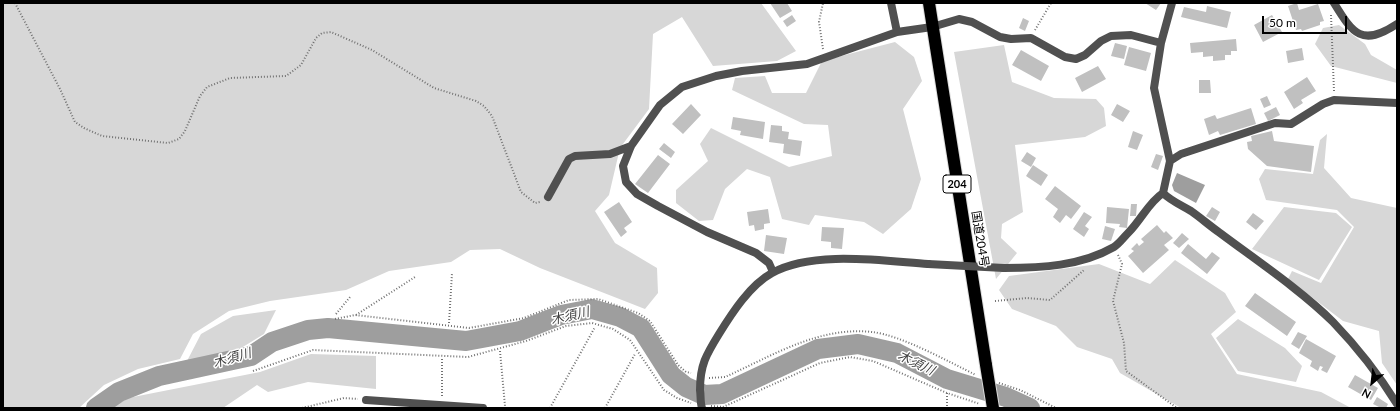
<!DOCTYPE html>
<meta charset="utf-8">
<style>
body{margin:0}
#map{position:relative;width:1400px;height:411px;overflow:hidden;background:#fff;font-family:Lato,sans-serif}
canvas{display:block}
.frame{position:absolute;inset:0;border:4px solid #000;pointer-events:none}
.north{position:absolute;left:1352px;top:363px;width:40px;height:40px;-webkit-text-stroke:3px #fff;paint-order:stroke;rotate:208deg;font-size:11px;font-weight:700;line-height:16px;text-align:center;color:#000}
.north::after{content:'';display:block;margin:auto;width:14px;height:18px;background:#000;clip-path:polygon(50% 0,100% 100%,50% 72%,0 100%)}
.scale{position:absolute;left:1262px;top:16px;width:85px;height:18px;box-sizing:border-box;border:2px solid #000;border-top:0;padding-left:5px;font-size:12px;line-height:14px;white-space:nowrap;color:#000;-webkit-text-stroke:3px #fff;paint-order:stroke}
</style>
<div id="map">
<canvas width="1400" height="411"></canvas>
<div class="frame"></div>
<div class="north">N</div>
<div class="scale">50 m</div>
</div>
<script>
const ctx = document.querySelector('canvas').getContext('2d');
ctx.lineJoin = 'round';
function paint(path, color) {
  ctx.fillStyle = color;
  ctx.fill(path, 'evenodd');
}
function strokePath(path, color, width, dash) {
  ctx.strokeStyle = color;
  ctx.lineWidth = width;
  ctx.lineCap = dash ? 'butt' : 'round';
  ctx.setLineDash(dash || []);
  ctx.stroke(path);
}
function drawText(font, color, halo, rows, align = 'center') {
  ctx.font = font + ' Lato,"Noto Sans JP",sans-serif';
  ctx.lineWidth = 3;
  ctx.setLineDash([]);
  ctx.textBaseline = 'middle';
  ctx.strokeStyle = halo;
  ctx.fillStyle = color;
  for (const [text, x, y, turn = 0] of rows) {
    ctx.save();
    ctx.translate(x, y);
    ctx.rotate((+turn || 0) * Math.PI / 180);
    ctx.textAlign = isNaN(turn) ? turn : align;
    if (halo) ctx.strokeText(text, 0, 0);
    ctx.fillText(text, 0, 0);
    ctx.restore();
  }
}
paint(new Path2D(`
 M3,3H761L796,51L777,61L713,66L682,17L653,34L649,109L620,148L609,195L595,211L615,243L657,268L658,293L645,309L540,268L500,249L470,250L451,262L389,271L346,290L270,301L229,311L193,334L180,359L138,369L104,385L79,408H3Z
 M1339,25L1365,44L1371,55L1397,70V83L1331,66L1315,44L1323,28Z
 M895,42L914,57L922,81L903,109L921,179L911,209L883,234L864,222L815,215L809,225L782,219L770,177L747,169L725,189L713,220L699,221L676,203V190L708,161L700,144L711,128L789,167L832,156L828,125L804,124L732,90L735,78L765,76L772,93H806L822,61Z
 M1004,45L1012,82L1054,98L1096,99L1104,108L1106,126L1085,137L1015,145L1023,212L1002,224L1001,238L1017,253L996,279L954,52Z
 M1327,134L1324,168L1351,198L1397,208V385L1382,363L1379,331L1343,321L1288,279L1292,271L1321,283L1354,227L1337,210L1266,200L1259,179L1265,169L1313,174L1320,140Z
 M1284,207L1336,213L1352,227L1319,280L1252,249Z
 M1175,260L1225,293L1236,312L1211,334L1237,374L1321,392L1351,408H1181L1120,373L1112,359L1077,347L1056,326L1012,309L999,290L1009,276L1099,264L1150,284Z
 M276,310L264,334L233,353L187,361L201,334L233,316Z
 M1238,319L1285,348L1302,366L1296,382L1238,371L1216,338Z
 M311,354L376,356V389L308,382L268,392L257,385L223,408H112L128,398L260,372Z`), '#d7d7d7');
paint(new Path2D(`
 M1177,173L1205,185L1196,203L1174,191L1172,185Z`), '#9e9e9e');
strokePath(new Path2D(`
 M96,408L119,392L159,376L251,356L272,342L308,330L328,328L466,341L520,331L561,315L592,309L620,317L641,328L671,375L686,387L704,395L722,394L818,349L858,344L897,353L947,379L1006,397L1030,408`), '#9e9e9e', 20);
paint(new Path2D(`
 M770,3H787L792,11L780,18Z
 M1145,3H1161L1156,10Z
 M1297,3L1299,10L1318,4L1324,21L1320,22V25L1302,31L1301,29L1296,30L1288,6Z
 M1207,6L1231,12L1227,28L1181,17L1184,7L1206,12Z
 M792,15L796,21L787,27L783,21Z
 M1272,15L1282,32L1263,42L1254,25Z
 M1023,18L1029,21L1025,31L1019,28Z
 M1236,39L1237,51H1231V55H1225V60L1213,61V56L1203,57V52L1191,53L1190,43Z
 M1115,43L1127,46L1124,59L1111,56Z
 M1129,47L1151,53L1146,71L1124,65Z
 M1302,48L1304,60L1288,63L1286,51Z
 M1021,50L1049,66L1041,81L1012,65Z
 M1098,66L1106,79L1082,92L1075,78Z
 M1307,77L1316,91L1301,100L1303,103L1294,109L1284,92Z
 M1199,80H1210L1211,93H1199Z
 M1267,96L1271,105L1264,108L1260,99Z
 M691,104L701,115L683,134L672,124Z
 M1117,104L1130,111L1123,122L1111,115Z
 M1276,107L1280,115L1268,121L1264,113Z
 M1251,108L1256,124L1220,135L1218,131L1209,135L1204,119L1215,115L1217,119Z
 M733,117L765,122L763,139L740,135L741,131L731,129Z
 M771,125L782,126V131L789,132L788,139L802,141L800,156L783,153L784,144L769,142Z
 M1133,131L1143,135L1137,150L1128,147Z
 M1272,131L1274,141L1314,146L1311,172L1267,166L1248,149L1247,142L1252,141L1251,136Z
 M664,143L675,152L671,158L659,149Z
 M1027,152L1036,158L1031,167L1021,161Z
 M1156,154L1163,156L1158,170L1151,167Z
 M658,155L670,164L648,193L635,184Z
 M1033,165L1048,175L1041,186L1026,176Z
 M1055,186L1081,206L1071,219L1066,215L1060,223L1053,217L1058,209L1045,199Z
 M619,202L632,222L624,228L627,232L621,237L604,212Z
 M1131,204H1137L1136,216H1130Z
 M1107,207L1129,209L1127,228L1119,227L1120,224L1106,223Z
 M1212,207L1220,212L1215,221L1206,216Z
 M768,209L770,223L764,224V229L755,231L754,225L749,226L747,212Z
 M1084,212L1092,217L1085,226L1089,229L1084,237L1073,229Z
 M1253,213L1264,221L1256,230L1246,222Z
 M1157,225L1164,233L1166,231L1173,238L1164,245L1169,250L1143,273L1128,256L1134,251L1131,249L1137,243L1139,246L1144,242L1141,239Z
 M1105,226L1115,229L1111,241L1102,239Z
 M822,227L844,228L842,249L831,248V242L821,241Z
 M1182,233L1189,239L1179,248L1173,243Z
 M766,235L787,238L784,254L764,251Z
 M1188,244L1206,259L1212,252L1220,258L1207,274L1181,253Z
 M1255,293L1296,322L1287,336L1245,306Z
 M1298,332L1307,336L1299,349L1291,344Z
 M1306,339L1336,356L1327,373L1321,370L1323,367L1320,366L1318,371L1310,366L1312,361L1299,353Z
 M1355,375L1378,388L1371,400L1348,387Z
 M1377,397L1388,404L1386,408H1381L1373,404Z`), '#c0c0c0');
const highway = new Path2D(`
 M929,3L986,365`);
strokePath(highway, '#dbdbdb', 14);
strokePath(new Path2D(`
 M15,3L60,89L75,122L84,128L102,136L168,143L179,139L185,131L200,96L207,87L230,78L286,76L301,65L316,38L322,33L331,32L372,50L434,88L476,101L484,106L492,116L521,192L535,203L540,202
 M1331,15L1334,91
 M1035,30L1051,3
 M823,49L819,22L823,3
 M1118,255L1122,264L1113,301L1124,343L1126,371L1177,408
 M995,301L1027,298L1050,300L1084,270
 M336,314L350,297
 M356,315L415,277
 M335,319L355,315L469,328L524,318L569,300L598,299L638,313L650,321L678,365L686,372L691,373
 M449,323L452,273
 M500,351L505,406
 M442,359V396
 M253,371L313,350L468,357L526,341L566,326L592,323L613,329L630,340L664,390L677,398L691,403
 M709,378L725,377C772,356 819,326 872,332C901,335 949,362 976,375
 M999,383L1020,390L1056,408
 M947,393V408
 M711,406L723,407L820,363L850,357L873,361L947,393L980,404
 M271,408H283
 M302,408L344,398L358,399
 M550,408L595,327
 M605,408L635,354`), '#727272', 2, [1, 2]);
strokePath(new Path2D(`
 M891,3L897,32
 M1172,3L1161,43L1154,88L1170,161L1163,193C1171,201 1181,205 1191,211C1201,218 1210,226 1220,233C1256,260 1302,291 1333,322C1357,347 1379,375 1397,404
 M1334,3C1353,34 1362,47 1397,24
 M1170,161L1181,154L1275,123L1291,124L1323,104L1334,100L1397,103
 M548,197L569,159L575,156L610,154L631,146
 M1004,268C1041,268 1081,266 1114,247C1119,244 1124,237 1129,232C1141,220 1149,202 1163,193
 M773,272L769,263L756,253L707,232L658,206L637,194L626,182L623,166L631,146L660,105L682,87L716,76L742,71L807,64L897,32L932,27L959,19L972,22L1000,37L1011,39L1031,38L1065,57L1076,59L1085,55L1101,41L1111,36L1131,35L1161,43
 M366,400L483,408
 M702,408C700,402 701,396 700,390C700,365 706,355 719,334C732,313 750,285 772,273C812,250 884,261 928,264`), '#505050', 8);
strokePath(highway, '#000', 12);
const highwayBridge = new Path2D(`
 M986,365L993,408`);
strokePath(highwayBridge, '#dbdbdb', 14, []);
strokePath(new Path2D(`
 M928,264L1004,268`), '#505050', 8);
strokePath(highwayBridge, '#000', 12);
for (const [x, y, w] of [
 [957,184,28]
]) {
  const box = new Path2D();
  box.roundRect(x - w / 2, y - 9, w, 18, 3);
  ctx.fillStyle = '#fff';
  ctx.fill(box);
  strokePath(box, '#000', 1);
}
drawText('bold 11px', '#000', null, [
 ["204",957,184]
]);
drawText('12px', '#000', '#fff', [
 ["国道204号",980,239,81]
]);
drawText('italic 13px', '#3f3f3f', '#fff', [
 ["木須川",570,316,-13],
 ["木須川",232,358,-16],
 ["木須川",916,363,26]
]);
</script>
